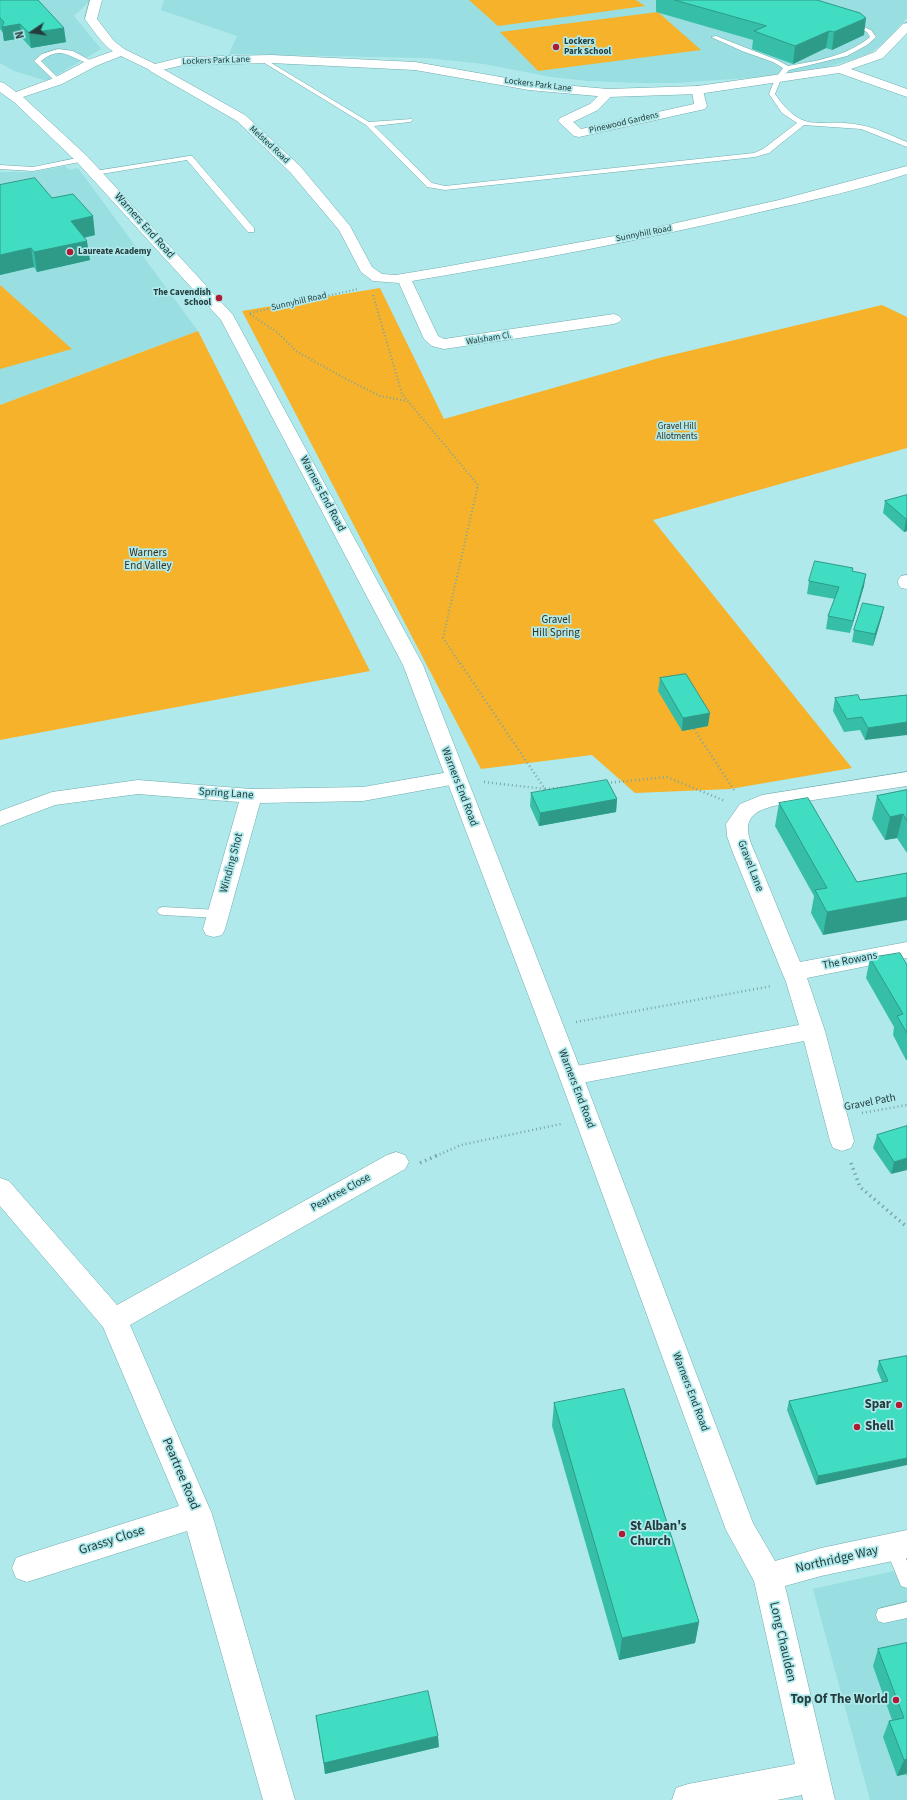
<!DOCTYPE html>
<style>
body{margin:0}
#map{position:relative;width:907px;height:1800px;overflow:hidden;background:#afe9eb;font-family:"Source Sans 3",sans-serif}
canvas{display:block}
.north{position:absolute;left:12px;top:12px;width:40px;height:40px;-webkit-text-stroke:3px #afe9eb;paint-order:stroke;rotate:257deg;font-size:11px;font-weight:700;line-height:16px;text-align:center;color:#243c3d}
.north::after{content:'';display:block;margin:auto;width:14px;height:18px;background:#243c3d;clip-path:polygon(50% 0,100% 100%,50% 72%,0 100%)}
</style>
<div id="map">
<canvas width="907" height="1800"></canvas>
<div class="north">N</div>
</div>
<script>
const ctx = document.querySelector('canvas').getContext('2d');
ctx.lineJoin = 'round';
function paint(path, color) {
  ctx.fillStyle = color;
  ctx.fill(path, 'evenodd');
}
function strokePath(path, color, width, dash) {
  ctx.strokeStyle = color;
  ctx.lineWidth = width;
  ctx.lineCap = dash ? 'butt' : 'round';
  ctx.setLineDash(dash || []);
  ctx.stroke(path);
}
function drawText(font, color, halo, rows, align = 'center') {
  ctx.font = font + ' "Source Sans 3",sans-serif';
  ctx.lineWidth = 3.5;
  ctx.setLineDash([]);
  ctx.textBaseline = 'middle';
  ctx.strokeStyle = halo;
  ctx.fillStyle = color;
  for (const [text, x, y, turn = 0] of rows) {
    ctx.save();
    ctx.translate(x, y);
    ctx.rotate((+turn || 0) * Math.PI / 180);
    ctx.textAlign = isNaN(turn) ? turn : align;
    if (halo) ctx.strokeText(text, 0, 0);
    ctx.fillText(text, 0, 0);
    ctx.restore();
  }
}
paint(new Path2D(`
 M0,0H91L74,16L101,49L47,81L14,71L0,63Z
 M164,0H907V18L886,41L872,52L857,58L803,74L675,83H639L588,81L551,77L484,64L427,58L229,54L237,36L161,10Z
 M65,166L70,170L78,168L198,331L0,405V172H34Z
 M907,1568V1800H870L813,1589Z`), '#99dee1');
paint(new Path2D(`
 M469,0H636L645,6L498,26Z
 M658,12L701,50L538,71L500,32Z
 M0,285L72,349L0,369Z
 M380,288L444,419L659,358L882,305L907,317V448L653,520L852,768L730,789L635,793L592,755L481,769L242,311Z
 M198,331L370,671L0,740V405Z`), '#f6b22a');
const lane = new Path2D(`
 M849,21L871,30L876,37L867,45L847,56L789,70L781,79L775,94C805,137 818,117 860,125C877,128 892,136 907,142V147L861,129L804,125L769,153L755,157L445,190L427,187L366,125L258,59L263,58L369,122L412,119L413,120L410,122L374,126L432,183L445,186L754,153L763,149L797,123L782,113L769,94L775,79L783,68L773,62L742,51L711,37L716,36L777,60L788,66C817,61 847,56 870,37L867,32L847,24L846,23Z
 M58,49L73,51L95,63C89,68 69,52 59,53C52,53 46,57 41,61L61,81L56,82L34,61L42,54Z
 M189,156H192L254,228V232H248L187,160L95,175L91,173L95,171Z
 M82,157L86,159L85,161L33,171L0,169V165L33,167Z
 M163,907L218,910L222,911L224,914L222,917L218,918L163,915L159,914L157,911L159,908Z
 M893,1539L899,1542L907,1561V1588L901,1586L885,1547L887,1542Z
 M907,1602V1618L884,1623L878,1621L876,1615L878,1609Z`);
const street = new Path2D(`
 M90,0H102L97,19L114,41L128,52L126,55C111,58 93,30 85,19Z
 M154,64L245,115L300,166L350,226L372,267L382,274L396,275L444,267L636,232L779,200L907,166V174C859,190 809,201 760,212C645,240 529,261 412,281L438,336L444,339L614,314L619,316L622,319L619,322L614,324L444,349L432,346L424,339L399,283L373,281L361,272L339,230L290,172L237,121L150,71L148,68L150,65Z
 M698,86L702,87L707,106L705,109L579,137L574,136L558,121L560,118L590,104L604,90H612L614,93L598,110L573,122L581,129L694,104L692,90L694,87Z
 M907,575V589L901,588C897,583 897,581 901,576Z
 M455,771L462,773L465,778L462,783L363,801L260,803L225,929L222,935L214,937L206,935L203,929L239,802L138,794L55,805L0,826V811L52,792L138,780L251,789L363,787Z
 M907,772V786L773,806C768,808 759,810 755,814C742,824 750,841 755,853L800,962L907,942V958L807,978L825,1031L854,1141L851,1148L842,1151L833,1148L830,1141L804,1041L571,1085L562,1082L559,1076L562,1070L571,1067L799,1025L786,982L733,853L727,836L726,824L740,804L762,795Z
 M396,1152L405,1155L409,1162L405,1169L130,1325L212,1514L295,1800H263L187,1531L27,1582L16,1578L12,1568L16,1558L27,1554L179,1506L103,1327L0,1206V1178L9,1181L117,1305L387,1155Z`);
const secondary = new Path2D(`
 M907,23V33L883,58L851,69L907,89V97L839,73L698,94L608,97L529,90L415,70L271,63L183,65L154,72L121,56L96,66L62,84L23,97L87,156L233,315L423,665L583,1076L753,1523L775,1561L821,1548L907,1530V1558L821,1576L785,1586L835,1800H803L802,1795L777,1800H672L676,1788L688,1784L795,1764L754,1581L726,1530L559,1076L403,665L221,320L77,162L14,102L0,92V82L4,83L16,92L54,78L88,60L122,48L155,64L183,57L271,55L415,62L529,82L608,89L698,86L838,66L875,52L903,24Z`);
strokePath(lane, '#71aaac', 1);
strokePath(street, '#71aaac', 1);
strokePath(secondary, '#71aaac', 1);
strokePath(new Path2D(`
 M373,295L402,394L478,485L443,638L460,664
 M250,313L358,289
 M250,314L278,333L296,351L346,379L380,396L407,401`), '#79a6a7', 2, [1, 2.5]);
strokePath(new Path2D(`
 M460,663L545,789L568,787
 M694,729L734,790
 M484,782L545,789
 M607,783L667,777L725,801
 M576,1022L772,986
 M862,1113L907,1105
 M436,1156L461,1145L561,1124`), '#79a6a7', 2.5, [1, 3]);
strokePath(new Path2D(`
 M420,1163L438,1155
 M851,1163L860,1187L907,1227`), '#79a6a7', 3.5, [1.5, 4]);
paint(lane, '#fff');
paint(street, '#fff');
paint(secondary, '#fff');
paint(new Path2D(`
 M0,0L66,42L31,48L22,38L4,41L3,33L0,29Z
 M656,0H817L864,35L832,50L826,48L793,64L752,49L753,40L656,12Z
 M52,198L95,235L84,238L90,260L37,272L34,267L0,275Z
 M907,495V531L904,532L883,513L885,501Z
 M852,571L864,586L850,633L826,629L828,616L835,599L807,594L809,581Z
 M884,607L881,619L873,646L852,642L854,630Z
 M660,678L708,726L682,731L658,691Z
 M907,695L865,740L860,730L844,732L833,711L835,698L860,700Z
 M907,790V853L897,838L885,840L872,819L877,796Z
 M531,793L617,799L616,812L539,826L530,806Z
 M779,803L857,882L823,935L811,913L814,896L775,826Z
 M870,958L907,965V1060H906L893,1035L894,1027L866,978Z
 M907,1126L891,1174L873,1148L877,1135Z
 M907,1356L816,1485L787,1410L789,1401L882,1382L877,1370L879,1361Z
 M554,1403L699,1622L695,1643L619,1660L552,1426Z
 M907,1643V1776L906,1774L897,1776L883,1737L889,1721L892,1720L873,1666L878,1649Z
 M316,1716L439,1747L325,1774Z`), '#37bea8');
paint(new Path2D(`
 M866,18L864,35L832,50L834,32Z
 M20,24L22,38L4,41L2,27Z
 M64,28L66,42L31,48L29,33Z
 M829,31L826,48L793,64L795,46Z
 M93,216L95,235L73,240L71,221Z
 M87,241L90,260L37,272L34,252Z
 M31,248L34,267L0,275V255Z
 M906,519H907V531L904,532Z
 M866,574L864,586L850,633L853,621Z
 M884,607L881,619L873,646L875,634Z
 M710,713L708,726L682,731L683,718Z
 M907,722V735L865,740L868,728Z
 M617,799L616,812L539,826L540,813Z
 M903,814L897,838L885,840L890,817Z
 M907,897V920L823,935L827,912Z
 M907,1158V1170L891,1174L894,1162Z
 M907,1458V1465L816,1485L818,1476Z
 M699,1622L695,1643L619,1660L622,1638Z
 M438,1736L439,1747L325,1774L324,1763Z
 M907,1759V1771L906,1774L897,1776L904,1760Z`), '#2d9b88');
const building = new Path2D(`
 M0,0H38L64,28L29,33L20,24L2,27L4,22L0,18Z
 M675,0H817L860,13L866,18L834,32L829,31L795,46L754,31L766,26Z
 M35,178L52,198L73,194L93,216L71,221L87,241L34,252L31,248L0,255V185Z
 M907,495V519H906L885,501Z
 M815,561L853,568L852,571L866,574L853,621L828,616L839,587L809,581Z
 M863,603L884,607L875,634L854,630Z
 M686,674L710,713L683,718L660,678Z
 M858,695L860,700L907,695V722L868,728L862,717L847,719L835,698Z
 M607,780L617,799L540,813L531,793Z
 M907,790V821L903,814L890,817L877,796Z
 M808,798L857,882L907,873V897L827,912L815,890L827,888L779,803Z
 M900,953L907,965V1033L897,1016L903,1014L870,958Z
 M907,1126V1158L894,1162L877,1135Z
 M907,1356V1458L818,1476L789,1401L888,1381L879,1361Z
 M624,1389L699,1622L622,1638L554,1403Z
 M907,1643V1759L904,1760L889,1721L904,1718L878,1649Z
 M428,1691L438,1736L324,1763L316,1716Z`);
paint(building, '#40ddc3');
strokePath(building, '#2d9b88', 1);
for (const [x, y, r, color] of [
 [556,47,4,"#ae1a33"],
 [70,252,4,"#ae1a33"],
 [219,298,4,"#ae1a33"],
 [899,1405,4,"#ae1a33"],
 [857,1427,4,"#ae1a33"],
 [622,1534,4,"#ae1a33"],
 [896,1700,4,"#ae1a33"]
]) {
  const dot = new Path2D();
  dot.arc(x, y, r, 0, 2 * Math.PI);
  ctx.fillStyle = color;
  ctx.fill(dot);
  strokePath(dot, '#afe9eb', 1.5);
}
drawText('bold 9px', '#243c3d', '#afe9eb', [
 ["Lockers",564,42],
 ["Park School",564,52],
 ["Laureate Academy",78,252],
 ["The Cavendish",211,293,"right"],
 ["School",211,303,"right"]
], 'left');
drawText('9px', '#243c3d', '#afe9eb', [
 ["Lockers Park Lane",216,61,-2],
 ["Lockers Park Lane",538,85,7],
 ["Pinewood Gardens",624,123,-13],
 ["Melsted Road",269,145,43],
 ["Sunnyhill Road",644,234,-11],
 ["Sunnyhill Road",299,302,-13],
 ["Walsham Cl.",489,339,-9]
]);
drawText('9px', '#392d17', '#afe9eb', [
 ["Gravel Hill",677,427],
 ["Allotments",677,437]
]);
drawText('11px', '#243c3d', '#afe9eb', [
 ["Warners End Road",144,226,48],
 ["Warners End Road",322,494,62],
 ["Warners End Road",459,787,69],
 ["Spring Lane",226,794,4],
 ["Winding Shot",232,863,-75],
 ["Gravel Lane",750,866,69],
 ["The Rowans",850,961,-11],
 ["Warners End Road",576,1089,69],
 ["Gravel Path",870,1103,-11],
 ["Peartree Close",341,1193,-29],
 ["Warners End Road",690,1392,69]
]);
drawText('11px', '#392d17', '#afe9eb', [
 ["Warners",148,554],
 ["End Valley",148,567],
 ["Gravel",556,621],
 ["Hill Spring",556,634]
]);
drawText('bold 13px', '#243c3d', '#afe9eb', [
 ["Spar",891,1405],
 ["Shell",865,1427,"left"],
 ["St Alban's",630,1527,"left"],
 ["Church",630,1542,"left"],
 ["Top Of The World",888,1700]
], 'right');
drawText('13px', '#243c3d', '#afe9eb', [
 ["Peartree Road",180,1474,67],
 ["Grassy Close",112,1541,-18],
 ["Northridge Way",837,1560,-13],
 ["Long Chaulden",782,1642,77]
]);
</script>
